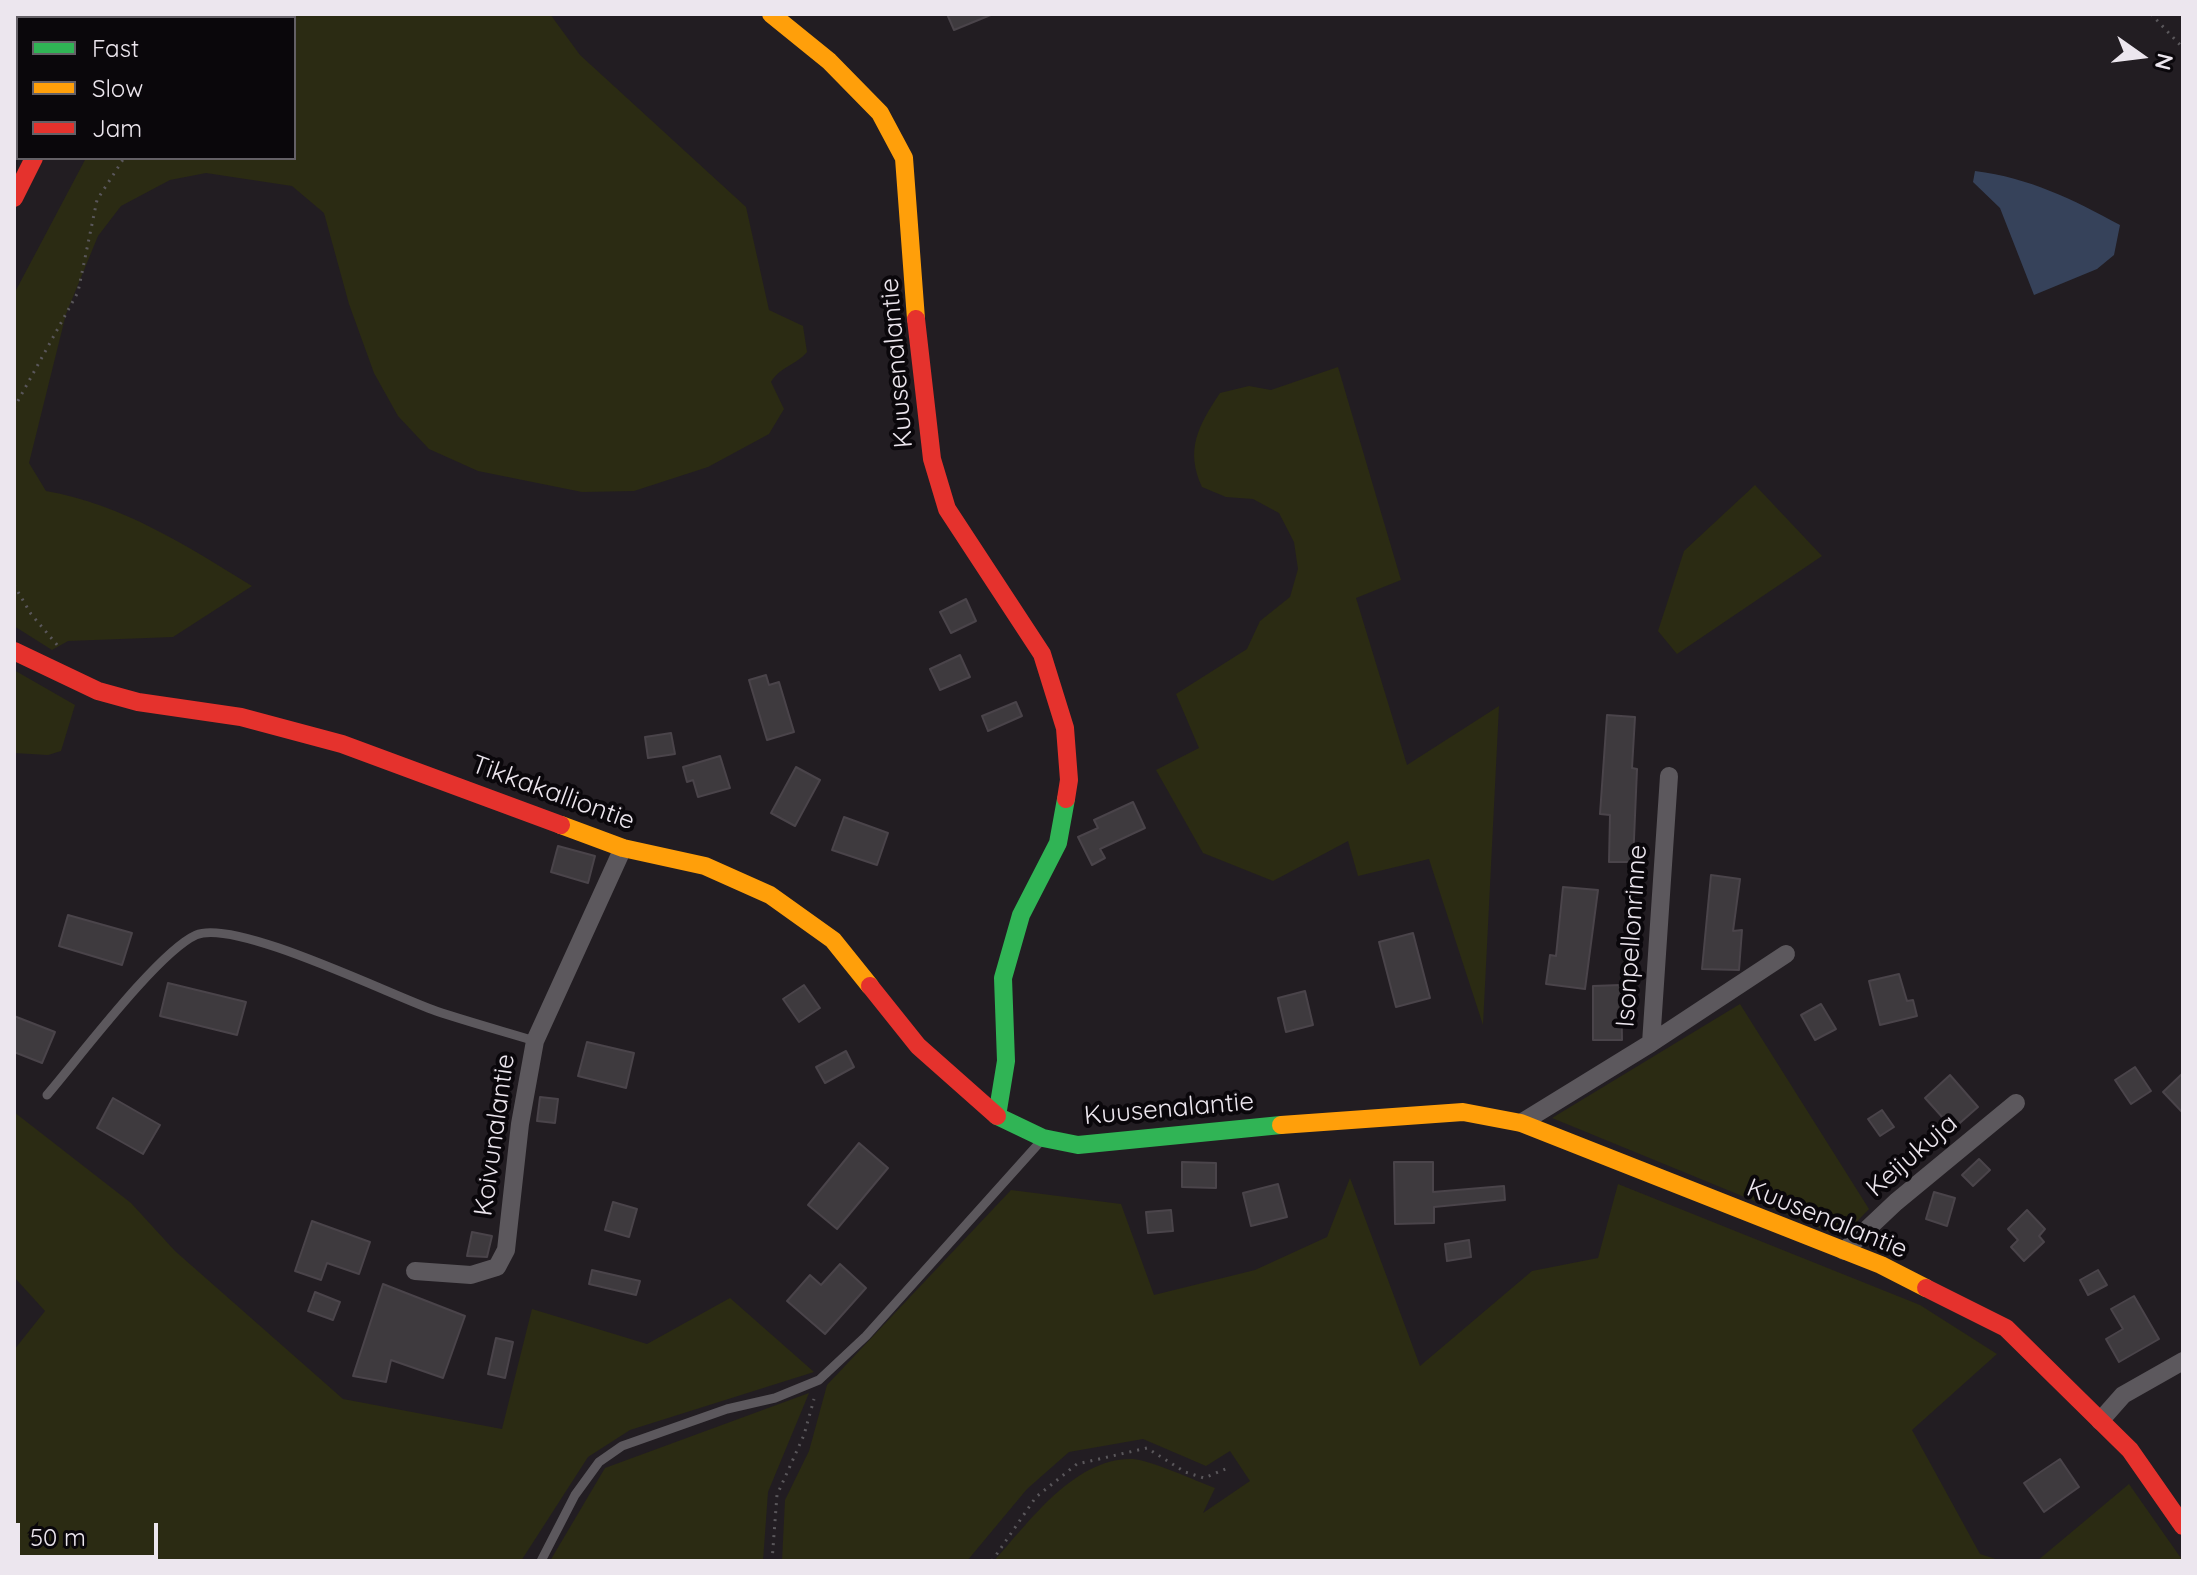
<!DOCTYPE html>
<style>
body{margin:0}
#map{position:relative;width:2197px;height:1575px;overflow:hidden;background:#221d22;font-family:Quicksand,sans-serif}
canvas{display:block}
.frame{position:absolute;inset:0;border:16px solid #ece6ee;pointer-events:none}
.legend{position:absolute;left:16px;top:16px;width:280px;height:144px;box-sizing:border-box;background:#0a070b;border:2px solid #646066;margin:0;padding:10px 14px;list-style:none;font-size:24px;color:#ece6ee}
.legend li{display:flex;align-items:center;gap:16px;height:40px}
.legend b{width:40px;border:2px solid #646066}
.north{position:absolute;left:2101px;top:16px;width:80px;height:80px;-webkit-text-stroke:6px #0a070b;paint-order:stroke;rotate:104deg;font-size:22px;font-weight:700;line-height:32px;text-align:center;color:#ece6ee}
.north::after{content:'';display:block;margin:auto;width:28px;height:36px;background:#ece6ee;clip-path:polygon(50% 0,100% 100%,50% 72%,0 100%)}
.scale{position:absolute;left:16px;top:1523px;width:142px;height:36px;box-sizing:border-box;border:4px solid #ece6ee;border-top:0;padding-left:10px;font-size:24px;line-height:28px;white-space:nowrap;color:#ece6ee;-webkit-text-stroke:6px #0a070b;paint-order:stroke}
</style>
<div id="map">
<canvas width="2197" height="1575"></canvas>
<div class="frame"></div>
<ul class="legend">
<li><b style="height:10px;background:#30b455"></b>Fast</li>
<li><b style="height:10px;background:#ff9f0a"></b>Slow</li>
<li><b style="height:10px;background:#e5322d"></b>Jam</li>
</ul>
<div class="north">N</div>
<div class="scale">50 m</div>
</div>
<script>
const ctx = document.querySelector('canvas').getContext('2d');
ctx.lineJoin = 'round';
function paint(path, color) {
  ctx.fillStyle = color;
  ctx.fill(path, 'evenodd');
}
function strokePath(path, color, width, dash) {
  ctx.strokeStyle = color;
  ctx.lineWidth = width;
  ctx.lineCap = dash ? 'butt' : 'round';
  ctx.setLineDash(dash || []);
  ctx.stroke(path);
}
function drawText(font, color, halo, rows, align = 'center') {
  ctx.font = font + ' Quicksand,sans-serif';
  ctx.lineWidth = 8;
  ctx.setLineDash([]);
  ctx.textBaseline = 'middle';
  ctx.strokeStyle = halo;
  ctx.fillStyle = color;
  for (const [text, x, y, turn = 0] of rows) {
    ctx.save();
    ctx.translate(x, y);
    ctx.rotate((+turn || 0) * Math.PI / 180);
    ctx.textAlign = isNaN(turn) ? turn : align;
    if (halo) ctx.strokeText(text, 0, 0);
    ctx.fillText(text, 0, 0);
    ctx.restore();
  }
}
paint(new Path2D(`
 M14,14H74L72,18H18V119L14,127Z
 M140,14H550L580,55L746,207L769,310L803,326L807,352C796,365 780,367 771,382L784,409L769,434L708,467L634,491L582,492L478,471L429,449L398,416L374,373L349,304L324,213L292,186L206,173L170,180L121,206L98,236L66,314L29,463L46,491C122,504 187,546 252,586L173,637L68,641L52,650L14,626V294L86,158H294V18H139Z
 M1338,367L1401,580L1356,598L1407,765L1499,706L1483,1025L1429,859L1358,876L1348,841L1273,881L1203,853L1156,770L1199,748L1176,694L1247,649L1260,621L1290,597L1298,569L1294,542L1279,513L1253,499L1226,497L1202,487C1185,450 1198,426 1220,393L1249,386L1271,390Z
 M1755,485L1822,556L1677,654L1658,631L1684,551Z
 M14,670L75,705L61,751L48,755L14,753Z
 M1740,1004L1869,1209L1842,1237L1552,1118Z
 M14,1112L131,1203L175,1251L343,1399L502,1429L532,1309L647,1344L730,1298L814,1372L630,1430L588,1457L521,1561H14V1350L45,1311L14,1277Z
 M1350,1178L1420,1366L1532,1271L1598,1258L1618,1184L1920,1305L1997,1354L1912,1430L1980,1554L2002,1561H994C1029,1522 1075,1457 1133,1459C1150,1460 1196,1481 1215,1488L1203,1513L1250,1481L1230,1451L1206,1466L1143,1439L1069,1452L1027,1489L967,1561H782L785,1500L809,1451L827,1385L1011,1190L1121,1204L1154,1295L1255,1270L1327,1237Z
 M809,1393L768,1492L763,1561H550L605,1468Z
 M2129,1484L2183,1561H2037Z`), '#2b2b13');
paint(new Path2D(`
 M1975,171C2030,178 2072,199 2120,225L2114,255L2097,269L2034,295L2000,208L1973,182Z`), '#36425a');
const building = new Path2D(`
 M947,14H993L954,30Z
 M966,599L976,621L951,633L940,612Z
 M960,655L970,677L940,690L930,669Z
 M766,675L769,685L779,682L794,732L767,740L749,680Z
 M1016,702L1022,716L988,731L982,716Z
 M1607,715L1635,717L1632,768L1637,769L1633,862H1609L1610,815L1600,814Z
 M671,733L675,754L648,758L645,737Z
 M720,756L730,788L698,797L693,780L687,782L683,767Z
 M796,767L820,780L795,826L771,813Z
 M1133,802L1145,828L1100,849L1105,858L1092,865L1078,837L1098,828L1094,820Z
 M844,817L888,833L877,865L832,850Z
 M558,846L595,856L588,883L551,872Z
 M1711,875L1740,879L1733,931L1742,930L1739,970L1702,969Z
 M1563,887L1598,890L1585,989L1546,984L1550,955L1556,956Z
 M68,915L132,933L122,965L59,946Z
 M1413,933L1430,998L1396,1007L1379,942Z
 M1899,974L1907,1001L1913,1000L1917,1016L1880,1025L1869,981Z
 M168,983L246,1002L237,1035L160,1016Z
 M804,985L820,1008L799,1022L783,999Z
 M1621,985L1622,1040H1593V986Z
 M1305,991L1313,1025L1286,1032L1278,998Z
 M1821,1004L1836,1029L1815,1040L1801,1015Z
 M14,1016L55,1032L42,1063L14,1052Z
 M587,1042L634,1053L626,1088L578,1076Z
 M846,1051L854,1067L825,1083L816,1067Z
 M2135,1067L2151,1091L2131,1104L2115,1080Z
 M2183,1073V1113L2163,1092Z
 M1950,1075L1978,1107L1953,1129L1925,1098Z
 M540,1097L558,1099L555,1123L537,1121Z
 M113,1098L160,1125L143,1154L97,1128Z
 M1882,1110L1894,1127L1880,1136L1868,1119Z
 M859,1143L888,1168L837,1229L808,1205Z
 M1979,1159L1990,1170L1973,1186L1962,1175Z
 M1182,1162L1216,1163V1188L1182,1187Z
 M1394,1162H1433V1192L1504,1186L1505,1200L1434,1207V1223L1395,1224Z
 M1278,1184L1287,1217L1251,1226L1243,1193Z
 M1934,1192L1955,1198L1947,1226L1926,1219Z
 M613,1202L637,1209L629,1237L605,1230Z
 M1171,1210L1173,1231L1148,1233L1146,1212Z
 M2027,1210L2045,1229L2039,1236L2044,1242L2024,1261L2011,1247L2018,1240L2008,1229Z
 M312,1221L370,1242L359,1274L327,1263L321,1280L295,1271Z
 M472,1232L492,1236L487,1257L467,1256Z
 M1469,1240L1471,1257L1447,1261L1445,1244Z
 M840,1264L866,1288L825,1334L787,1301L810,1275L821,1285Z
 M592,1270L640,1281L636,1295L589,1284Z
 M2098,1270L2107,1285L2088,1295L2080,1280Z
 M383,1284L465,1316L443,1378L391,1360L386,1382L353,1376Z
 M315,1292L340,1302L333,1320L308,1311Z
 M2134,1296L2159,1339L2119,1362L2106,1339L2123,1329L2111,1309Z
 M496,1338L513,1342L505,1378L488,1374Z
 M2060,1459L2079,1487L2044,1512L2024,1483Z`);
paint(building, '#3e3a3e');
strokePath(building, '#4a444a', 2);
strokePath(new Path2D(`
 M2151,14L2183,48
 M200,18L202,14
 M14,408L78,292L97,200L124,158
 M14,585L31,614L58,646
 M772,1561L777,1495L804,1435L814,1399
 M992,1561L1036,1497L1077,1464L1147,1448L1185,1472L1204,1478L1228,1468`), '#5a575b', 3, [2, 6]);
strokePath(new Path2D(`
 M47,1095C78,1059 158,952 196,935C235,918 390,995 436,1011C469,1022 502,1031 535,1041
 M541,1561L575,1495L599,1462L622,1446L727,1409L775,1398L819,1380L866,1336L1041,1141`), '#5c585d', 9);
strokePath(new Path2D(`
 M1651,1043L1786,954
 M1521,1123L1651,1043L1669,776
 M1844,1251L1896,1202L2016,1103
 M415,1271L471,1275L497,1267L506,1250L520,1124L535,1041L623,848
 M2100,1421L2123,1395L2183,1361`), '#5c585d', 18);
strokePath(new Path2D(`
 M105,18L107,14
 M1066,799L1058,843L1021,915L1003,978L1006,1061L997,1116L1043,1138L1078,1145L1281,1125`), '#30b455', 18);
strokePath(new Path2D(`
 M771,14L829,61L880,113L904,158L916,319
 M561,825L623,848L705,866L770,895L833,940L870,986
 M1281,1125L1463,1112L1521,1123L1881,1265L1926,1288`), '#ff9f0a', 18);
strokePath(new Path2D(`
 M14,198L34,158
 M916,319L932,459L947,509L1042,654L1065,728L1069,780L1066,799
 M14,651L98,691L138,702L241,717L342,744L561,825
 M870,986L918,1046L997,1116
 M1926,1288L2006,1328L2130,1450L2183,1526`), '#e5322d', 18);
drawText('26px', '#ece6ee', '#0a070b', [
 ["Kuusenalantie",897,363,-95],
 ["Tikkakalliontie",553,793,20],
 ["Isonpellonrinne",1632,936,-86],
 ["Kuusenalantie",1169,1109,-5],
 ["Koivunalantie",495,1135,-82],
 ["Keijukuja",1912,1156,-41],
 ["Kuusenalantie",1827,1219,22]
]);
</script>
